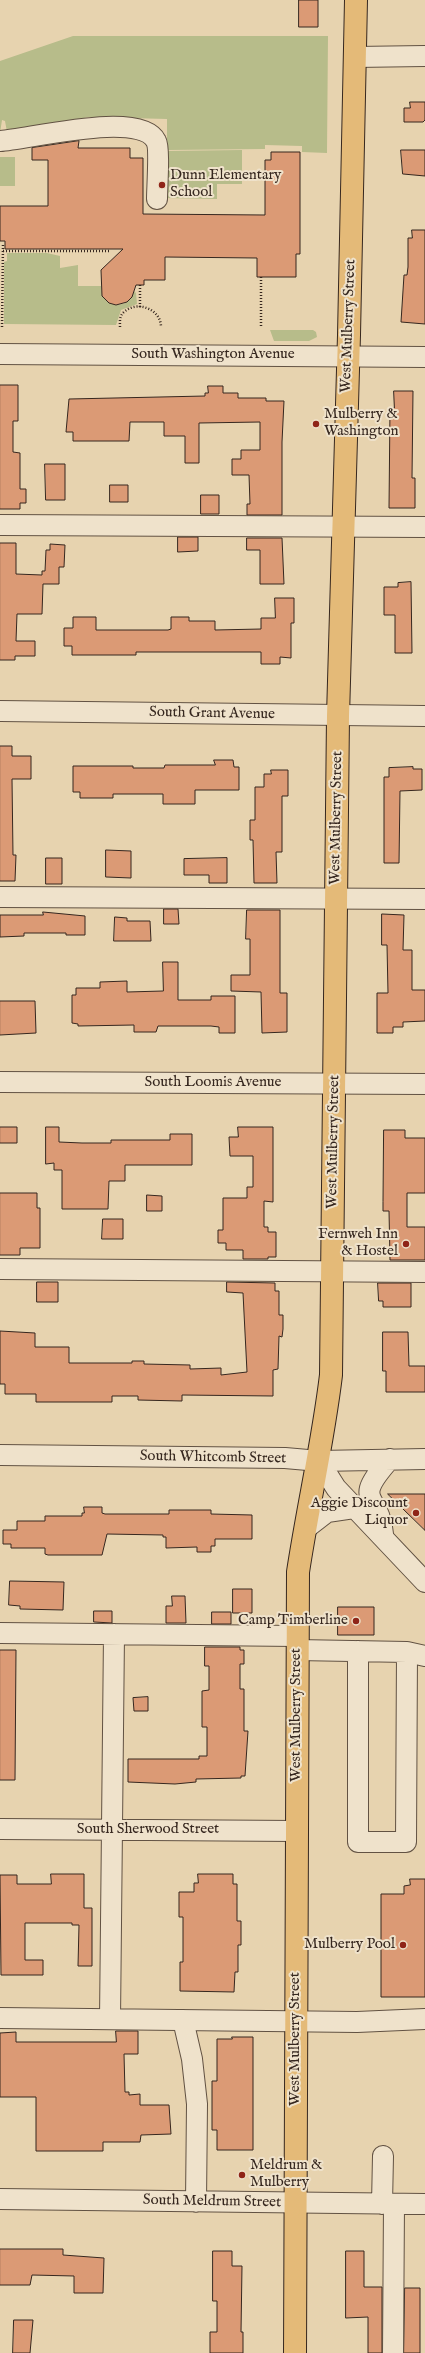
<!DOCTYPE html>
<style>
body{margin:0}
canvas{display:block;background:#e7d3af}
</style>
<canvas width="425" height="2353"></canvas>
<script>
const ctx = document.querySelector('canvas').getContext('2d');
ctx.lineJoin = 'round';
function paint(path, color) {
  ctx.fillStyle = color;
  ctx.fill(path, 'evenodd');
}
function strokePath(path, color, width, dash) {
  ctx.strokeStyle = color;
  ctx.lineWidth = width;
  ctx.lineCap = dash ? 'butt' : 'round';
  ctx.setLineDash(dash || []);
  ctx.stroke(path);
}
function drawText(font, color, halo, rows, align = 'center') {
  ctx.font = font + ' "IM FELL English",serif';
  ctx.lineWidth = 4;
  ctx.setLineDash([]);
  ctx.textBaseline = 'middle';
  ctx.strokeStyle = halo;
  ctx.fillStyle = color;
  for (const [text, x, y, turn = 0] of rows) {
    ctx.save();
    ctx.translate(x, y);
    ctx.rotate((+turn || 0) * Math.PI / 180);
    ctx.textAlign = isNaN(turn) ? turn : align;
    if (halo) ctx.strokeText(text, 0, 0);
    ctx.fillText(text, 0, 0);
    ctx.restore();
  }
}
paint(new Path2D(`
 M73,36H328L327,153L302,152V146L265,145V149L167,150V119L89,117L7,132L5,121L2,120L0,133V61Z
 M242,150V184H217V199L163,198V151Z
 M0,157H15V186H0Z
 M7,253H47L60,256V268L78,265V286H101C102,301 113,309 127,302L134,291L136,293L137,304L121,310L116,325L4,324V262L7,261Z
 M270,330H313L316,332L317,337L309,341H274Z`), '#b7bc8a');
const building = new Path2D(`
 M299,0H318V27H299Z
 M410,102H425V120L423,122H404V108H410Z
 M79,141L78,148H130V158H143V214L265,215V160H271V152H300V254H296V277H257V258L165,257V280H144V285H136L132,297L127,302L116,305L109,303L102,296L101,270L123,249H5V241H0V206H48V160H32V148Z
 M401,150H425V176L403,174Z
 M412,230H425V324L401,322L404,275H407L408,267V238H412Z
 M0,385H18V421H13V452L20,453V489H26V503H20V509H0Z
 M208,386H223V393H238V398H266V401H284L282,442V515H247V504H250L249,475H232V459H241V450H260V422L199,423V463H185V436H164V422H130L129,441H73V432H66L69,399L205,396V393H208Z
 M394,391H413L412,478H415V508H389L390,408H394Z
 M45,464H65V500H46Z
 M110,485H128V502H110Z
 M201,495H219V514H201Z
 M178,537H198V551L178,552Z
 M247,538H282L284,584H260V550H247Z
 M0,543H16V574L42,575V571H45L46,550H50V544L65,545L64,567H59V584H43L42,614H17L16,641H35V656H15V660H0Z
 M411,582L412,653H395V615H384V587H398V583Z
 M275,598H294V623H291V658L280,657V664H261V652H136V655H72V646H64V628H73V617H96V630H168L171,629V617H189V621H215V630L261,629V618H275Z
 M0,746H12V756H31V779H12L13,855H16L15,881H0Z
 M214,760H233L234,767H239V790H195V804H163V794H113V798H80V792H73V766H133V768H164L165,765H215Z
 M413,767V769H422V790L400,791L399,863H384V777H389V768Z
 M271,770H288V796H282V852H276L277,883H254L253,840H250V820H255V787H264V774H271Z
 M106,850L131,851V878L106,877Z
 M46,858H62V884H46Z
 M227,858V883H209V875H184V859Z
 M164,909H178L179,924H164Z
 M247,910H280V993H287V1032L262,1033L261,992L231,991V975H250V939H246Z
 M43,912L85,916V935H66V933H24V936L0,937V915H43Z
 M382,914L404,915L403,950H412V990H425V1021L403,1022V1027H393V1033H377V993H388L387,945H382Z
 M115,917L127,918V921H150L151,941H114Z
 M163,962H178V1000H211V996H235V1033H219V1027L211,1026H158L156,1032H134V1025L78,1026V1024L72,1023V995H76V988H100V982L127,981V992L163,991Z
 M0,1001H35L36,1033L0,1035Z
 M0,1127H17V1143H0Z
 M46,1127H59V1142L82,1143H111V1140H170V1134H192V1165H125V1181H109L108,1209H62V1170H54V1163L46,1164Z
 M238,1127H273V1202L264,1201V1227H268V1232H276V1257H268V1259H243V1250H226V1243H218V1230H223V1198H247V1187H253V1156H230L229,1137H238Z
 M384,1130H405V1138H425V1193H407V1227H425V1260H390L389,1211H383V1202Z
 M0,1193H37V1208H40V1248H20V1255H0Z
 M147,1195L162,1196V1211H147Z
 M103,1219H123V1239H102Z
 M37,1282H58V1302H37Z
 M227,1282L275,1283V1291H279V1315H283V1329L282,1337L279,1336L278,1369L273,1370V1396L182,1395V1401L138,1400V1396H112V1402H36V1394H5V1384H0V1331L35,1333V1347H69V1363H132V1361H144V1364L190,1365V1369L221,1368V1375L247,1372L243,1293L227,1292Z
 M378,1283H411V1307H383V1301H379Z
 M383,1332H408L409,1366H425V1392H386V1371H383Z
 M388,1494H425V1530Z
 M84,1507H102V1513L105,1514H169V1510H211V1514L252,1515V1539H215V1546H211V1552H197V1547L166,1548V1537H163V1535L107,1534L102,1555H48L45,1554V1548H11V1544H3V1530H17V1521H45V1516H82V1513H84Z
 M10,1581L64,1582L63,1610L20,1609V1606L9,1605Z
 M233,1589H252V1613H233Z
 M172,1596H185L186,1623H166V1606H172Z
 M338,1607H374V1635H338Z
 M94,1611H112V1623L94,1622Z
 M212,1612H231V1624H212Z
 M205,1647H240V1650H244V1664H240V1689H244V1731H248L245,1776H241V1778L196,1779V1782L175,1784L128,1782V1759H199V1756H207V1727H202V1691L209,1690V1666H205Z
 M0,1650H16L15,1780H0Z
 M148,1697V1711H134L133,1698Z
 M51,1874H84V1908H92V1966H78L79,1925H72V1923H25V1960H43V1975H1L0,1875H17V1884H51Z
 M198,1874H233V1884H237V1921H241V1945H238V1972H235L234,1992L180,1991V1962H183V1917H179V1892H194V1883H198Z
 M410,1879H425V1997H381V1894H404V1886L410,1885Z
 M116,2031H138V2054H124L125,2092H129V2095L140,2094V2105H169L171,2134L141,2135L140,2142H103V2151H36V2097H0V2033L16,2032V2042H116Z
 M232,2037H253V2150H217V2130H212V2081H217V2039H232Z
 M0,2249H63V2255L104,2258L103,2293H74V2276L32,2275L30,2285H0Z
 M213,2251H232V2266H242L241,2332H243V2353H210V2332H217V2301H213Z
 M346,2251H364V2287H382V2353H368V2317L346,2318Z
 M405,2288H420V2353H404Z
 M14,2320H33L30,2353H13Z`);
paint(building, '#db9a75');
strokePath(building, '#36271f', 1);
const minor = new Path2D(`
 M355,57L425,56
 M0,141C30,139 141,110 156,141C160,148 157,188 157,199
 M0,354L425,357
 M0,525L425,527
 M0,711L425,716
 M0,897L425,899
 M0,1082L425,1084
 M0,1269L425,1272
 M0,1455L285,1458L319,1461L425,1459
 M319,1461L336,1488L425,1582
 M305,1529L327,1512L354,1508
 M383,1534C380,1492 350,1504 390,1459
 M0,1633L297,1636
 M297,1650L407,1652L425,1656
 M358,1651V1842H406L407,1652
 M0,1829L296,1831
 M0,2018L357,2022L425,2019
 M110,2019L114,1634
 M183,2020L192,2059L197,2104L196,2202
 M0,2199L425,2204
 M382,2204L383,2156
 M393,2353L394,2204`);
const major = new Path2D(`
 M295,2353L298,1572C308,1506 323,1442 331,1375L338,716L349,335L356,0`);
strokePath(minor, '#625243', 22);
strokePath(major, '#36271f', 24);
strokePath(new Path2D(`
 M3,251H110
 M261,277V327
 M140,285V308
 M2,327L3,244
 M120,327C120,322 119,316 124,312C137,300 161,309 161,327`), '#36271f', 2.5, [1, 2]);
strokePath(minor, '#efe2cb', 20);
strokePath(major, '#e4ba78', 22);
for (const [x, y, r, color] of [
 [162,185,4,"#8f2418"],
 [316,424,4,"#8f2418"],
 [406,1244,4,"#8f2418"],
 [416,1513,4,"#8f2418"],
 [356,1621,4,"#8f2418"],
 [403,1945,4,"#8f2418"],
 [242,2175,4,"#8f2418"]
]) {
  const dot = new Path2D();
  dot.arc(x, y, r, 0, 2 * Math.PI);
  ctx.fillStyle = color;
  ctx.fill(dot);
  strokePath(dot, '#efe2cb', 1.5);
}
drawText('15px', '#36271f', '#efe2cb', [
 ["Dunn Elementary",170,176,"left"],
 ["School",170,193,"left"],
 ["Mulberry &",324,415,"left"],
 ["Washington",324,432,"left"],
 ["Fernweh Inn",398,1235],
 ["& Hostel",398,1252],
 ["Aggie Discount",408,1504],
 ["Liquor",408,1521],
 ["Camp Timberline",348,1621],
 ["Mulberry Pool",395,1945],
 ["Meldrum &",250,2166,"left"],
 ["Mulberry",250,2183,"left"]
], 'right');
drawText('15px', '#36271f', '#efe2cb', [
 ["West Mulberry Street",349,326,-88],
 ["South Washington Avenue",213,355],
 ["South Grant Avenue",212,714,1],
 ["West Mulberry Street",337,818,-89],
 ["South Loomis Avenue",213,1083],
 ["West Mulberry Street",334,1142,-89],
 ["South Whitcomb Street",213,1458,1],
 ["West Mulberry Street",297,1715,-90],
 ["South Sherwood Street",148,1830],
 ["West Mulberry Street",296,2039,-90],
 ["South Meldrum Street",212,2202,1]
]);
</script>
